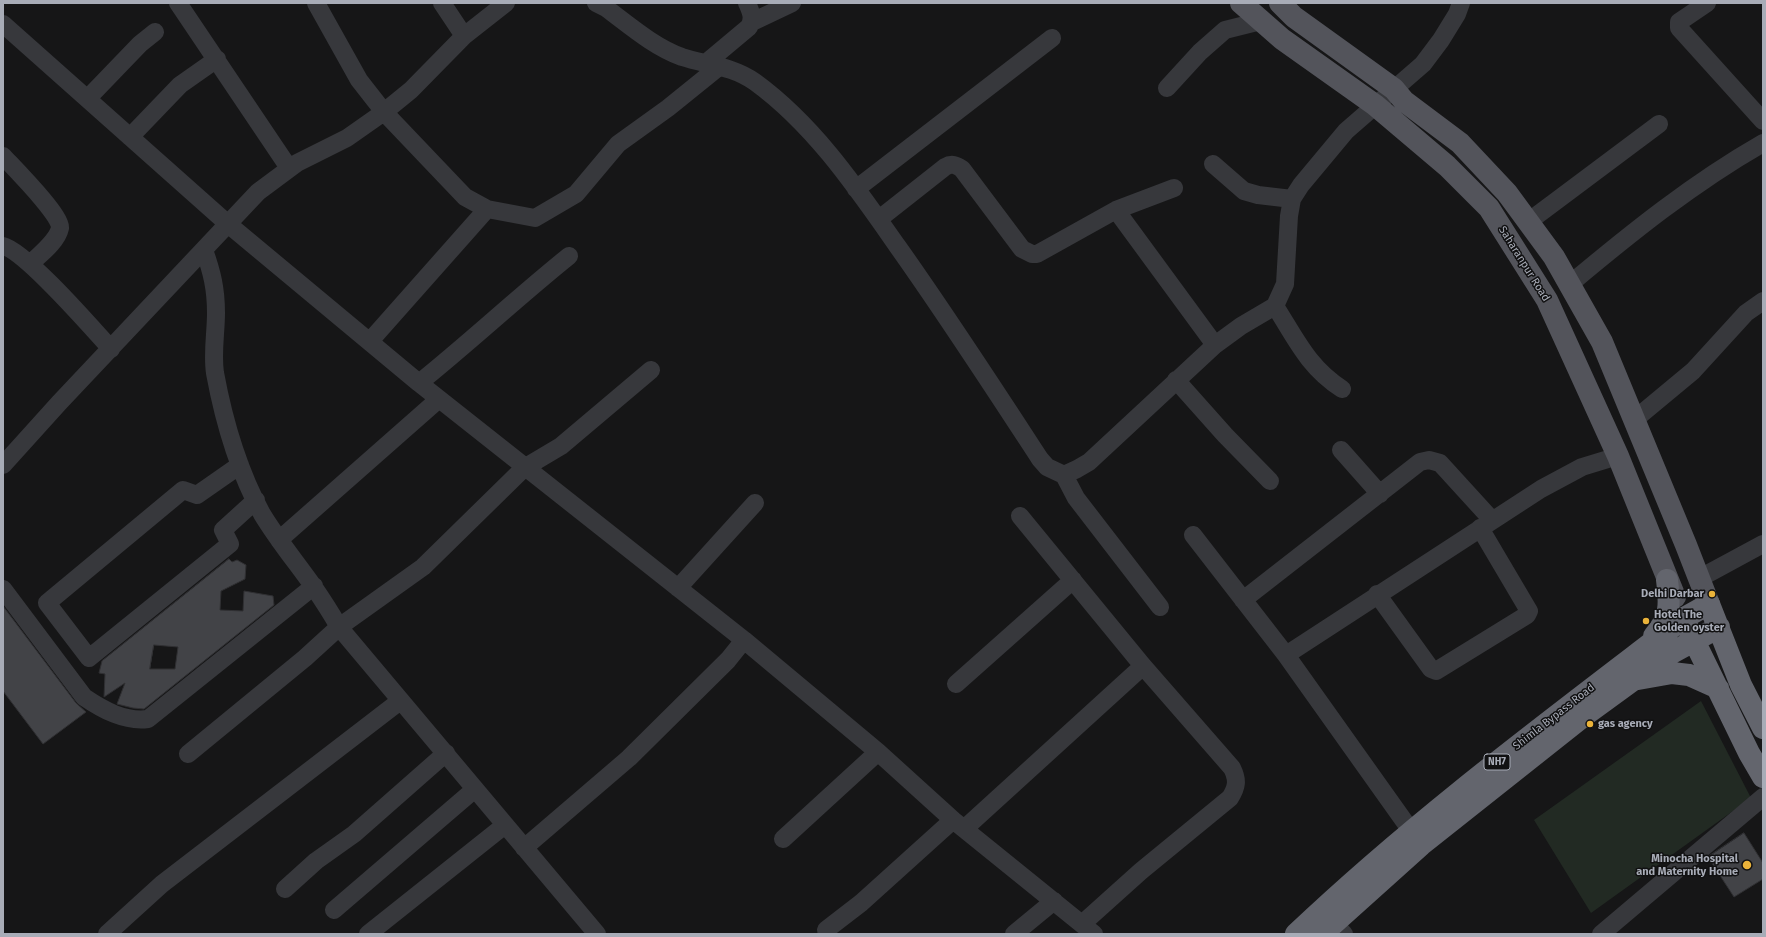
<!DOCTYPE html>
<style>
body{margin:0}
#map{position:relative;width:1766px;height:937px;overflow:hidden;background:#161617;font-family:"Fira Sans",sans-serif}
canvas{display:block}
.frame{position:absolute;inset:0;border:4px solid #a8acb7;pointer-events:none}
</style>
<div id="map">
<canvas width="1766" height="937"></canvas>
<div class="frame"></div>
</div>
<script>
const ctx = document.querySelector('canvas').getContext('2d');
ctx.lineJoin = 'round';
function paint(path, color) {
  ctx.fillStyle = color;
  ctx.fill(path, 'evenodd');
}
function strokePath(path, color, width, dash) {
  ctx.strokeStyle = color;
  ctx.lineWidth = width;
  ctx.lineCap = dash ? 'butt' : 'round';
  ctx.setLineDash(dash || []);
  ctx.stroke(path);
}
function drawText(font, color, halo, rows, align = 'center') {
  ctx.font = font + ' "Fira Sans",sans-serif';
  ctx.lineWidth = 3;
  ctx.setLineDash([]);
  ctx.textBaseline = 'middle';
  ctx.strokeStyle = halo;
  ctx.fillStyle = color;
  for (const [text, x, y, turn = 0] of rows) {
    ctx.save();
    ctx.translate(x, y);
    ctx.rotate((+turn || 0) * Math.PI / 180);
    ctx.textAlign = isNaN(turn) ? turn : align;
    if (halo) ctx.strokeText(text, 0, 0);
    ctx.fillText(text, 0, 0);
    ctx.restore();
  }
}
paint(new Path2D(`
 M1701,701L1751,798L1591,913L1534,820Z`), '#222a23');
const building = new Path2D(`
 M229,559L232,562L237,560L246,565L245,579L221,591L220,610L243,611L244,591L273,596L274,605L144,709L133,708L117,704L125,683L104,697L105,674L99,673L102,661ZM154,645L178,647L175,669H150Z
 M3,606L76,703L86,712L43,744L3,691Z
 M1744,833L1763,863V879L1734,897L1708,857Z`);
paint(building, '#424347');
strokePath(building, '#303033', 1);
strokePath(new Path2D(`
 M178,3L289,168
 M316,3L359,80L384,112L465,197L487,209L535,218L576,194L618,144L668,108L720,66
 M442,3L464,36
 M596,3L606,8C629,25 654,47 682,57C707,65 733,66 755,82C814,125 856,187 898,247C947,316 993,387 1040,459L1047,467L1064,475L1077,469L1089,462L1215,345L1241,326L1275,306L1285,284L1289,216L1292,199L1301,185L1346,131L1423,64L1441,40L1457,14L1461,3
 M1707,3L1679,22V28L1763,121
 M752,22L792,3
 M3,24L228,224L419,383L744,640L878,752L953,820L1094,934
 M706,63L749,27C754,18 751,12 747,3
 M1167,88L1200,52L1225,30L1261,21
 M88,98L140,44L155,32
 M130,137L180,85L217,59
 M3,156C13,167 62,216 60,228C57,242 39,255 30,264
 M1213,164L1244,191L1258,195L1292,199
 M856,189L1052,38
 M1116,210L1215,345
 M879,219L945,167C952,163 956,165 962,169L1022,249L1032,254H1037L1116,210L1174,188
 M1528,222L1659,124
 M3,246C25,251 92,328 111,349
 M204,250C212,272 216,289 216,313C216,333 212,353 215,373C224,422 238,470 262,514C277,539 296,562 313,586C322,599 331,613 339,627L597,934
 M1570,284C1631,233 1693,183 1763,143
 M1275,306C1296,339 1308,367 1342,389
 M370,341L487,209
 M1176,380L1225,435L1270,481
 M419,383C470,342 518,297 569,256
 M1634,420L1693,371L1746,313L1763,301
 M1341,450L1380,494
 M3,465L59,403L258,192L297,163L347,138L384,112L411,90L464,36L506,3
 M240,465L197,495L183,490L47,603L89,658L230,544L223,530L256,500
 M1064,475L1076,498L1160,607
 M1020,516L1143,666L1232,768C1238,780 1237,787 1230,798L1141,871L1082,924
 M1193,535L1286,655L1419,842
 M279,540L439,399
 M1700,578L1763,544
 M678,588L755,503
 M3,589L84,697C103,710 125,722 148,719L314,586
 M1377,594L1431,669L1436,671L1527,615L1529,611L1480,528
 M1243,600L1420,462L1429,460L1440,463L1492,520
 M1286,655L1541,489L1582,467L1618,456
 M956,684L1073,580
 M188,754L305,658L339,627L423,567L524,468L561,446L651,370
 M964,829L1143,666
 M783,839L878,752
 M524,848L629,758L728,660L744,640
 M285,889L316,861L354,834L446,753
 M334,910L475,789
 M1334,923L1344,934
 M826,930L861,903L953,820
 M107,934L162,884L400,701
 M368,934L505,825
 M1014,934L1054,901
 M1601,934L1763,797`), '#37383c', 18);
strokePath(new Path2D(`
 M1241,3L1282,39L1375,105L1447,166L1489,208L1547,300L1618,456L1675,597
 M1280,3L1294,17L1394,89L1404,101L1460,143L1507,193L1554,257L1602,342L1686,545L1709,604`), '#53545b', 22);
strokePath(new Path2D(`
 M1688,628L1749,753L1763,777
 M1654,636C1671,617 1670,604 1667,580
 M1638,679L1672,673L1689,675L1718,688
 M1296,934C1417,819 1551,720 1684,618L1709,604L1741,685L1763,728
 M1322,934L1421,845L1585,715L1666,656L1719,627`), '#63656d', 22);
for (const [x, y, r, color] of [
 [1712,594,4,"#ebb33a"],
 [1646,621,4,"#ebb33a"],
 [1590,724,4,"#ebb33a"],
 [1747,865,5,"#ebb33a"]
]) {
  const dot = new Path2D();
  dot.arc(x, y, r, 0, 2 * Math.PI);
  ctx.fillStyle = color;
  ctx.fill(dot);
  strokePath(dot, '#111112', 1.5);
}
for (const [x, y, w] of [
 [1497,762,26]
]) {
  const box = new Path2D();
  box.roundRect(x - w / 2, y - 8, w, 16, 3);
  ctx.fillStyle = '#111112';
  ctx.fill(box);
  strokePath(box, '#a8acb7', 1);
}
drawText('bold 10px', '#a8acb7', null, [
 ["NH7",1497,762]
]);
drawText('11px', '#a8acb7', '#111112', [
 ["Saharanpur Road",1524,264,58],
 ["Shimla Bypass Road",1554,717,-38]
]);
drawText('bold 11px', '#a8acb7', '#111112', [
 ["Delhi Darbar",1704,594],
 ["Hotel The",1654,615,"left"],
 ["Golden oyster",1654,628,"left"],
 ["gas agency",1598,724,"left"],
 ["Minocha Hospital",1738,859],
 ["and Maternity Home",1738,872]
], 'right');
</script>
